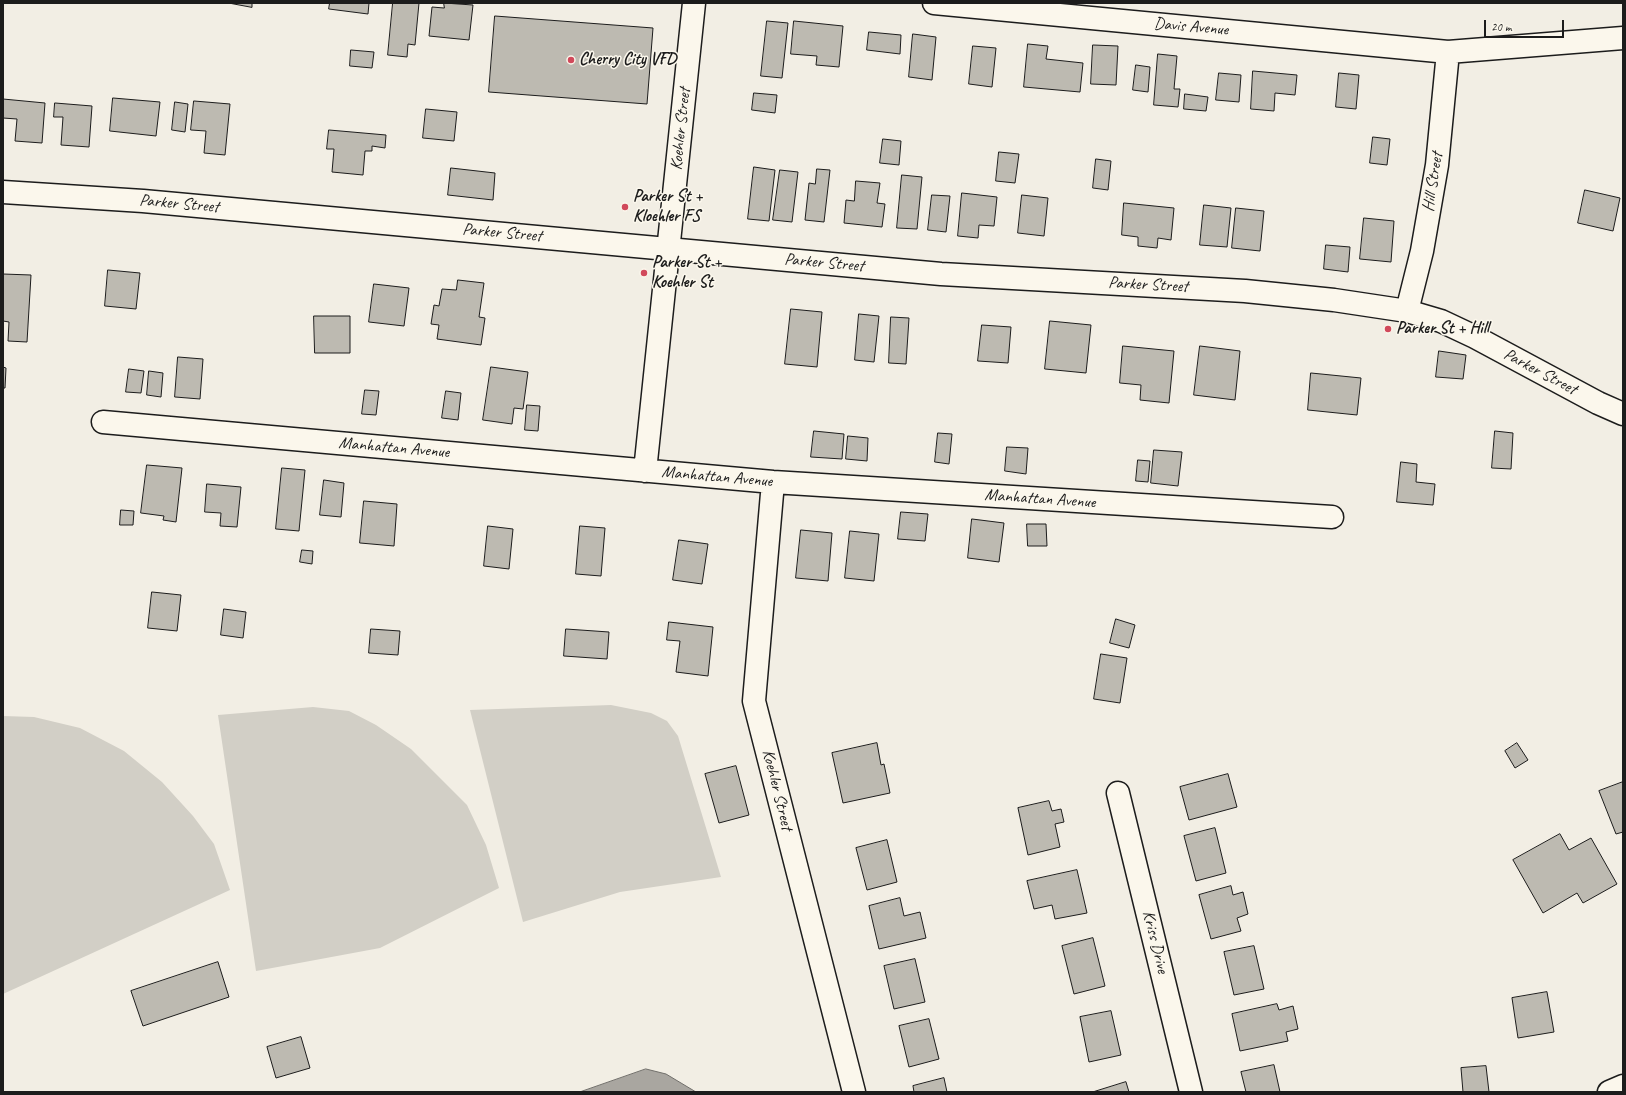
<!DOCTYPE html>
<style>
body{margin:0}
#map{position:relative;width:1626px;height:1095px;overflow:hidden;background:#f2eee4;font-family:Caveat,sans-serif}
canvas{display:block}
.frame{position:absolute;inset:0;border:4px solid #1c1c1c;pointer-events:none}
.scale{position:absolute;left:1484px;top:20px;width:80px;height:18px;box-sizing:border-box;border:2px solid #1c1c1c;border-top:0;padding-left:5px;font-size:12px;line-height:14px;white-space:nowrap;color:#1c1c1c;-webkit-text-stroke:3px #fbf7ec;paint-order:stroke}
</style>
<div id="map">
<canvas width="1626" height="1095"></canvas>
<div class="frame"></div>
<div class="scale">20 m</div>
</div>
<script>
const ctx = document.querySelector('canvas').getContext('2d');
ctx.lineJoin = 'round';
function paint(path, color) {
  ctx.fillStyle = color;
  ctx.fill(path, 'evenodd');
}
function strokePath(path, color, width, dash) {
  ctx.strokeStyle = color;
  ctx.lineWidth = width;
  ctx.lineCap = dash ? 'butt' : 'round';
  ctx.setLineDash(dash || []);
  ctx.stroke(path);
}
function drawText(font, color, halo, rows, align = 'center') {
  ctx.font = font + ' Caveat,sans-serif';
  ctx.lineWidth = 3;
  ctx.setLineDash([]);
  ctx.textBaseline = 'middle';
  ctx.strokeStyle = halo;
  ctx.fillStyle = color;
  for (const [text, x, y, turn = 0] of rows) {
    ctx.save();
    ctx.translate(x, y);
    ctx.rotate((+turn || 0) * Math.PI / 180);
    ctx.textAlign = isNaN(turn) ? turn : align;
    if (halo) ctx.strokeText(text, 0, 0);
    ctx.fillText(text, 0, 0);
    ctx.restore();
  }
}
paint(new Path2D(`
 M611,705L651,713L667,721L678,736L721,877L620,892L523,922L470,710Z
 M313,707L349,711L376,725L411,749L467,805L486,845L499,888L380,948L256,971L218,715Z
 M3,716L34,717L80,728L124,751L162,782L193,816L214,844L230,890L3,994Z`), '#d2cfc6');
const water = new Path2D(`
 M646,1069L666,1074L696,1092H580Z`);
paint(water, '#a9a6a0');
strokePath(water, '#716f6b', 1);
const building = new Path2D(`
 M229,3H252V7Z
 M330,3H369L368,14L329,9Z
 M393,3H419L415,45L408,44L407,57L388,55Z
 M444,3L473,5L469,40L429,36L432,7L444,8Z
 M495,16L653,28L647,104L489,92Z
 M767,21L788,23L782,78L761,76Z
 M794,21L843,26L839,67L816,65L817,56L791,54Z
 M869,32L901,35L900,54L867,50Z
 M913,34L936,37L932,80L909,77Z
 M1028,44L1048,46L1046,59L1083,63L1080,92L1024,87Z
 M1093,45L1118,46L1116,85L1091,84Z
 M973,46L996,48L992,87L969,84Z
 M351,50L374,52L372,68L350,66Z
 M1158,54L1177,56L1174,89H1180L1178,107L1154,105Z
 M1136,65L1150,67L1148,92L1133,90Z
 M1253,71L1297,75L1295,95L1275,93L1274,111L1251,109Z
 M1219,73L1241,75L1239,102L1216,100Z
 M1339,73L1359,75L1356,109L1336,107Z
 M754,93L777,95L775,113L752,110Z
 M1185,94L1208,97L1206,111L1184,109Z
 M113,98L160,102L156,136L110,131Z
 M3,99L45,103L42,143L15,141L17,119L3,118Z
 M194,101L230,104L225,155L204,153L206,131L191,130Z
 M175,102L188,104L185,132L172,130Z
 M55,103L92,106L89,147L61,145L63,117H54Z
 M426,109L457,112L454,141L423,138Z
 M329,130L386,135L385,148L372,146V151H365L363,175L332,172L334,149H327Z
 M1373,137L1390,139L1387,165L1370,163Z
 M883,139L901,141L899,165L880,163Z
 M999,152L1019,154L1015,183L996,181Z
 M1096,159L1111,161L1108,190L1093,188Z
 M754,167L775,170L769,221L748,219Z
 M451,168L495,173L493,200L448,195Z
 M817,169L830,170L824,222L805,220L809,183L815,184Z
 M780,170L798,172L792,222L773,220Z
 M902,175L922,177L917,229L897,228Z
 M856,181L880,183L877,203L885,204L882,227L844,223L846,200L854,201Z
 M1585,190L1620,198L1613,231L1578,223Z
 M962,193L997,197L994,226L979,225L978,238L958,236Z
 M932,195L950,196L946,232L928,230Z
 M1022,195L1048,198L1044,236L1018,233Z
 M1124,203L1174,208L1171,240L1158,238L1157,248L1138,246V237L1122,235Z
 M1204,205L1231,208L1227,247L1200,245Z
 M1236,208L1264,211L1260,251L1232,248Z
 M1364,218L1394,221L1391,262L1360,259Z
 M1326,245L1350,247L1348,272L1324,269Z
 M108,270L140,273L136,309L105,306Z
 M3,274L31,275L27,342L8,341L9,322L3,321Z
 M458,280L484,283L479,317L485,318L481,345L437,339L439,325L431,324L434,305L439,306L442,289L456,290Z
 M374,284L409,288L404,326L369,322Z
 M791,309L822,312L817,367L785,364Z
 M859,314L879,316L874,362L855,360Z
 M314,316H350V353H315Z
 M891,317L909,318L906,364L889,363Z
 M1050,321L1091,325L1086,373L1045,369Z
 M982,325L1011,327L1008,363L978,361Z
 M1123,346L1174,351L1169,403L1140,400L1141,385L1120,383Z
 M1200,346L1240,351L1235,400L1194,395Z
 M1439,351L1466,355L1463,379L1436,377Z
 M178,357L203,359L200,399L175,397Z
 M3,367L6,368L5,388H3Z
 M491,367L528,372L523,409L514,408L512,424L483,420Z
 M129,369L144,371L141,393L126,392Z
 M149,371L163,373L161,397L147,395Z
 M1311,373L1361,378L1357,415L1308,410Z
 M365,390L379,391L376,415L362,414Z
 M446,391L461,393L458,420L442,418Z
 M527,405L540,406L538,431L525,430Z
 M814,431L844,434L842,459L811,457Z
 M1495,431L1513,433L1511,469L1492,468Z
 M938,433L952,434L949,464L935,462Z
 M848,436L868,438L867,461L846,459Z
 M1007,447L1028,448L1026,474L1005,471Z
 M1154,450L1182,452L1178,486L1151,483Z
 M1138,460L1150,461L1148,482L1136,481Z
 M1401,462L1417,464L1416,482L1435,484L1433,505L1397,502Z
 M147,465L182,468L176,522L163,520L164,516L141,513Z
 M282,468L305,470L299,531L276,529Z
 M324,480L344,483L341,517L320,515Z
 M207,484L241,487L237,527L220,526L221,513L205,512Z
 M364,501L397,504L394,546L360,543Z
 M121,510L134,511L133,525H120Z
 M901,512L928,514L925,541L898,539Z
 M972,519L1004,523L999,562L968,558Z
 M1027,524H1046L1047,546H1028Z
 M488,526L513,529L509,569L484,566Z
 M580,526L605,528L601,576L576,574Z
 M801,530L832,533L828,581L796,578Z
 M850,531L879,534L874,581L845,578Z
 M679,540L708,544L702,584L673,580Z
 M302,550L313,551L312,564L300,562Z
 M152,592L181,595L177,631L148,628Z
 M224,609L246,612L243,638L221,635Z
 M1116,619L1135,625L1129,648L1110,643Z
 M669,622L713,627L708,676L676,672L680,641L667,640Z
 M371,629L400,631L398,655L369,653Z
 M566,629L609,632L607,659L564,656Z
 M1101,654L1127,658L1120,703L1094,699Z
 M877,743L881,765L884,764L890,793L843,803L832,753Z
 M1517,743L1528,760L1515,768L1505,751Z
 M736,766L749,815L719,823L705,774Z
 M1228,774L1237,807L1189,820L1180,787Z
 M1623,782V832L1616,834L1599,791Z
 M1049,801L1052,811L1061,809L1064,822L1055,824L1060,847L1028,855L1018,808Z
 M1215,828L1226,873L1196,881L1184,836Z
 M1560,834L1569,850L1591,838L1617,884L1583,903L1577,893L1543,913L1513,860Z
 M887,840L897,882L867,890L856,848Z
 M1077,870L1087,913L1055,919L1052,905L1034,909L1027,881Z
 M1231,886L1233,895L1243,892L1248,914L1237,918L1241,931L1211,939L1199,895Z
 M900,898L904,916L920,912L926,938L879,949L869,906Z
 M1093,938L1105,986L1074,994L1062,946Z
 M1254,946L1264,989L1234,995L1224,952Z
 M915,959L925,1002L894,1009L884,966Z
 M218,962L229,997L143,1026L131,991Z
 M1547,992L1554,1032L1518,1038L1512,998Z
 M1277,1004L1279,1010L1293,1006L1298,1029L1286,1032L1288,1041L1240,1051L1232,1014Z
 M1111,1011L1121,1055L1089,1062L1080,1017Z
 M929,1019L939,1059L909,1067L899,1026Z
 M301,1037L310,1068L276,1078L267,1047Z
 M1274,1065L1280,1092H1246L1241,1072Z
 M1486,1066L1489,1092H1463L1461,1068Z
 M944,1078L947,1092H914L913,1086Z
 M1126,1082L1129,1092H1093Z`);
paint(building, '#bdbab1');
strokePath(building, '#1c1c1c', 1);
const street = new Path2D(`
 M934,3L1448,52L1623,38
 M1407,311L1422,251L1437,165L1448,52
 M103,422L773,482L1332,517
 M645,471L694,3
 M773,482L754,701L854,1092
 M1118,793L1191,1092
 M1609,1092L1623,1086`);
const secondary = new Path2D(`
 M3,192L143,201L941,274L1245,291L1334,300L1407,311L1441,321L1475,337L1598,403L1623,414`);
strokePath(street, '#1c1c1c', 25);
strokePath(secondary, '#1c1c1c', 25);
strokePath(street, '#fbf7ec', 22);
strokePath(secondary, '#fbf7ec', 22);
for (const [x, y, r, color] of [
 [571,60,4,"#d1495b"],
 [625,207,4,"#d1495b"],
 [644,273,4,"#d1495b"],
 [1388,329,4,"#d1495b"]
]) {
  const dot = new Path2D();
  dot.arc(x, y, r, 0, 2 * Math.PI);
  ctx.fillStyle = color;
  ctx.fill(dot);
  strokePath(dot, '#fbf7ec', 1.5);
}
drawText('17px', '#1c1c1c', '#fbf7ec', [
 ["Davis Avenue",1191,27,5],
 ["Koehler Street",681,129,-84],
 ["Hill Street",1433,182,-81],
 ["Parker Street",179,204,5],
 ["Parker Street",502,233,5],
 ["Parker Street",824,263,5],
 ["Parker Street",1148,285,3],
 ["Parker Street",1540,372,28],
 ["Manhattan Avenue",394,448,5],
 ["Manhattan Avenue",717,477,5],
 ["Manhattan Avenue",1040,499,4],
 ["Koehler Street",777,790,76],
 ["Kriss Drive",1155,942,76]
]);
drawText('bold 17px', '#1c1c1c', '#fbf7ec', [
 ["Cherry City VFD",579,60],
 ["Parker St +",633,197],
 ["Kloehler FS",633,217],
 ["Parker St +",652,263],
 ["Koehler St",652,283],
 ["Parker St + Hill",1396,329]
], 'left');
</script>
